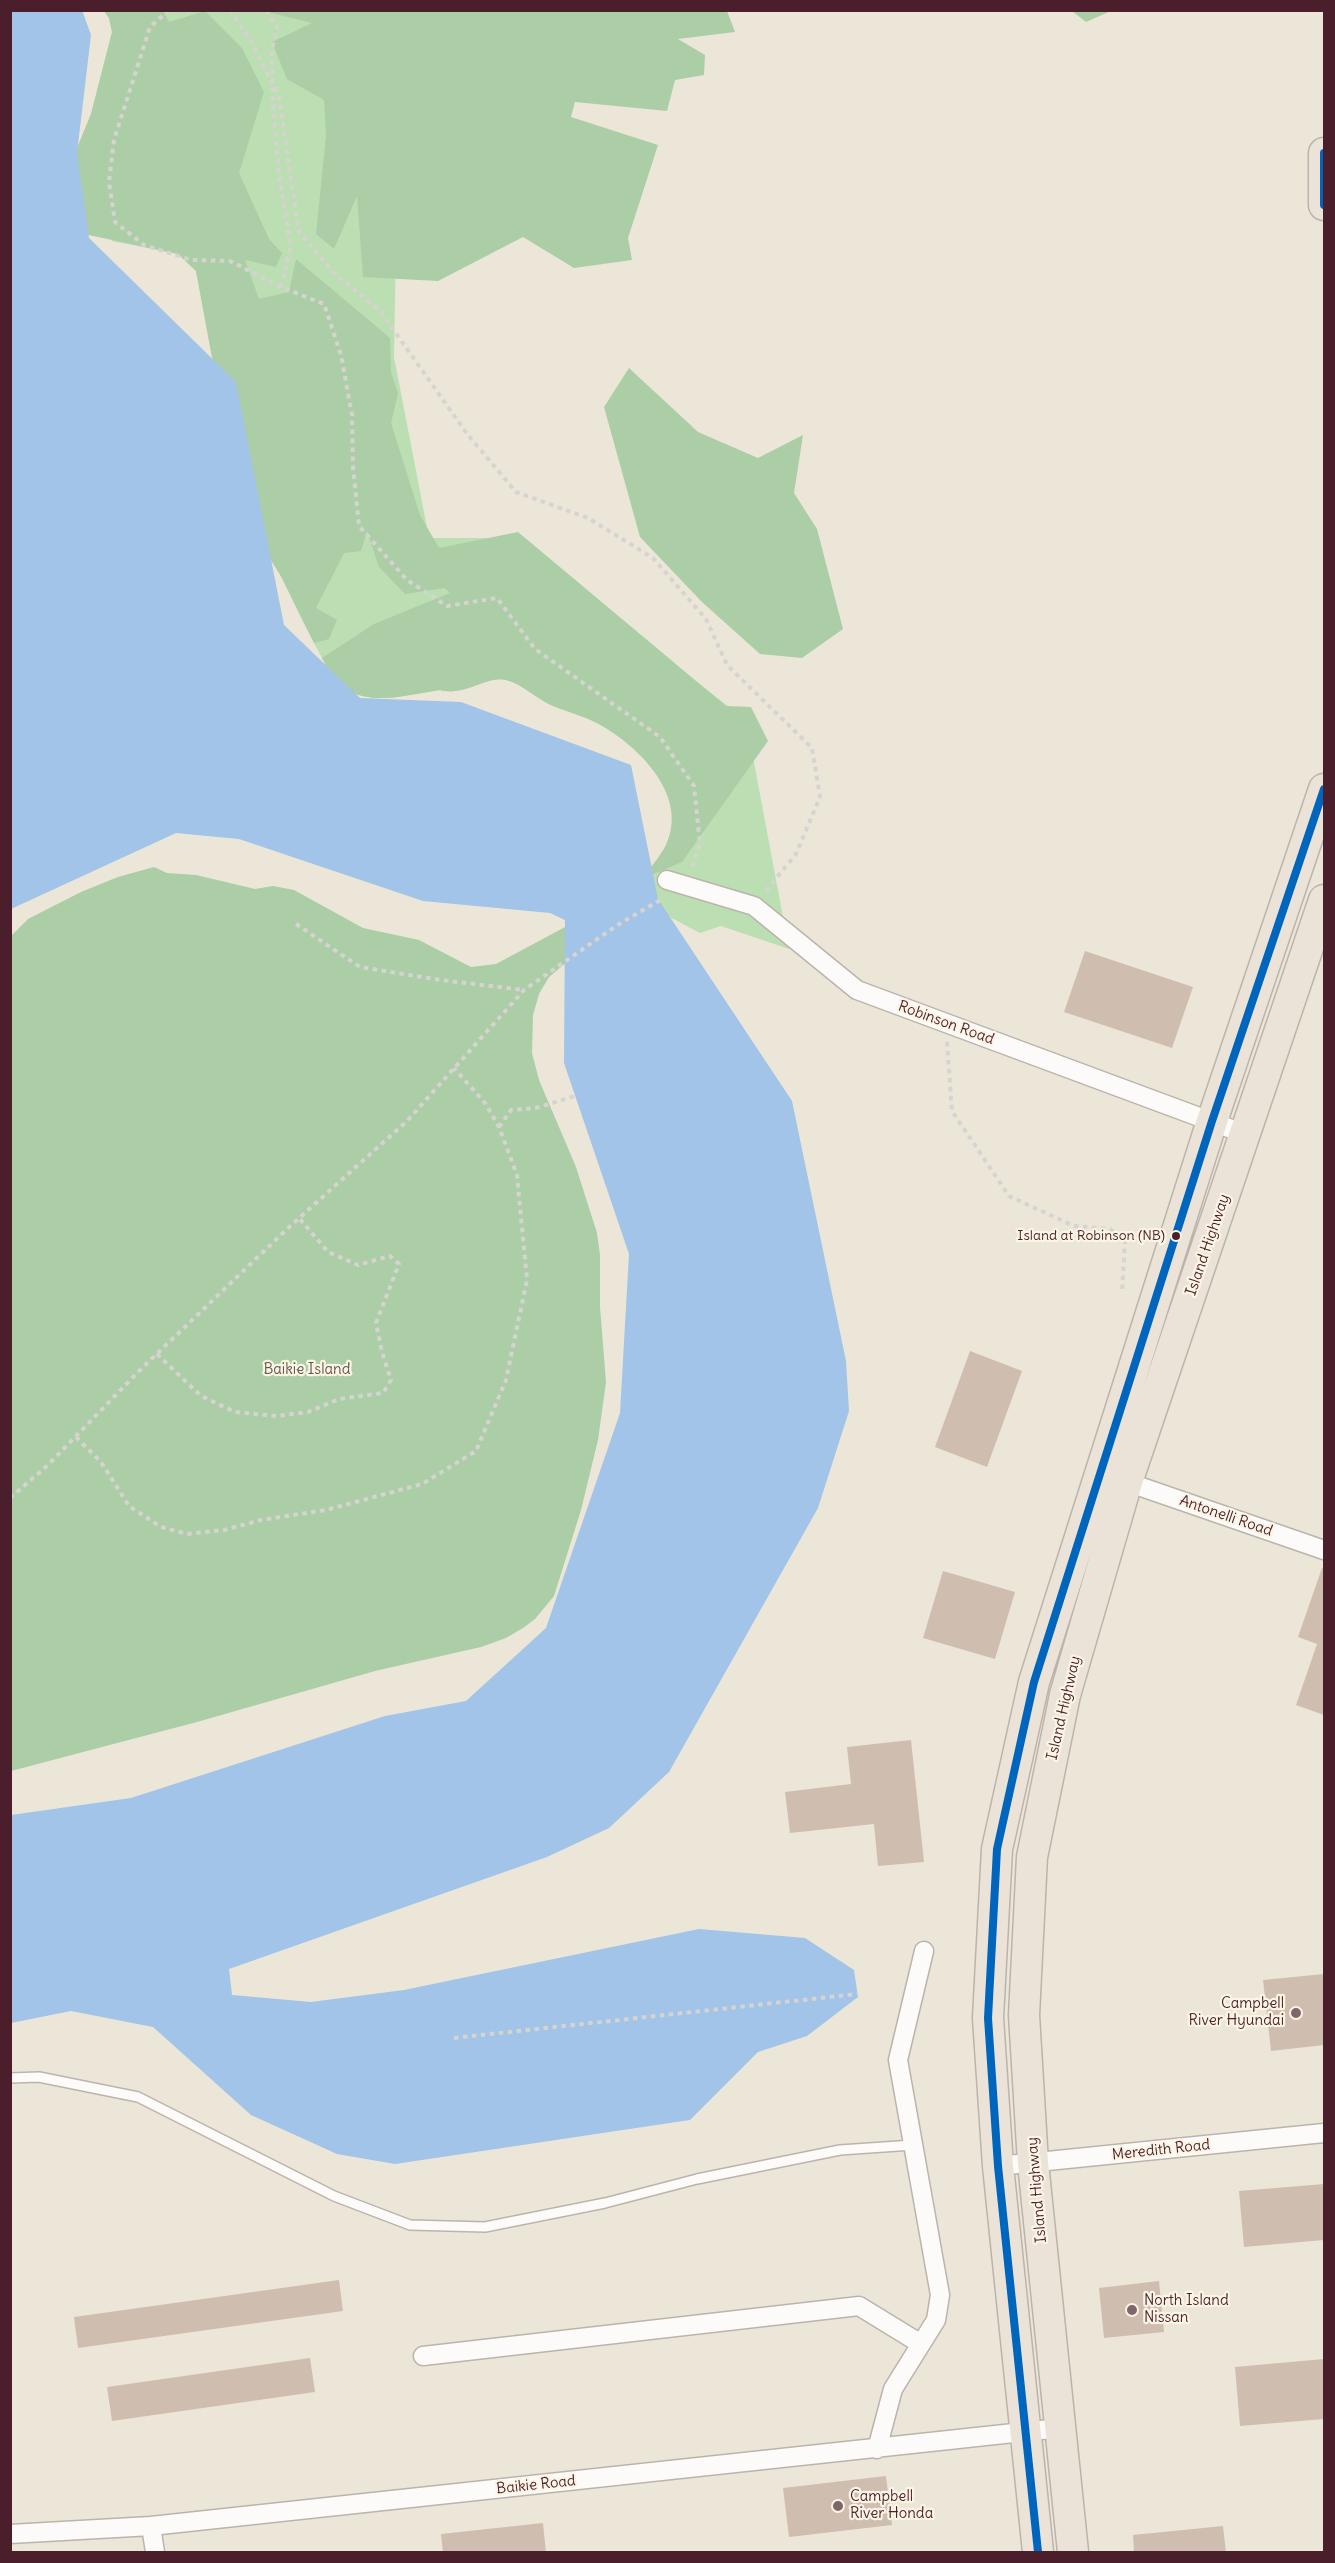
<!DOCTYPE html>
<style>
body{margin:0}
#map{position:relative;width:1335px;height:2563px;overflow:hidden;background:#ebe6d8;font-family:Delius,sans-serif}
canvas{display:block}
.frame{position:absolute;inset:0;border:12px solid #4a1f2b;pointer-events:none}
</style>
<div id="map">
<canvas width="1335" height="2563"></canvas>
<div class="frame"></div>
</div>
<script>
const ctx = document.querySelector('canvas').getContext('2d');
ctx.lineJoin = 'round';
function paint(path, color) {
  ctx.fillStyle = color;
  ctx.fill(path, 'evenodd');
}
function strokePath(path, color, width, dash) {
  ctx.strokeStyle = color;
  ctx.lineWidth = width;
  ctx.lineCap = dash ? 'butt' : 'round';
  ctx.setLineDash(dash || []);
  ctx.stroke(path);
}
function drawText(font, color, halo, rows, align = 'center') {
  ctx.font = font + ' Delius,sans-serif';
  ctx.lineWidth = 4.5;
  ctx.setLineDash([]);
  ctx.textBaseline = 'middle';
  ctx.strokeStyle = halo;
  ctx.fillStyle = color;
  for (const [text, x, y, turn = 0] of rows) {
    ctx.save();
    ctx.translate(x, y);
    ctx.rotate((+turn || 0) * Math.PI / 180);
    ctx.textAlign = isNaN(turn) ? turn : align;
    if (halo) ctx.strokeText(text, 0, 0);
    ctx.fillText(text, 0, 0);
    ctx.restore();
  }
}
paint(new Path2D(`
 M104,11H400L394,357L429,538H510L746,720L789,949L721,926L700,933L662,913L642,878C650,868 660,857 666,845C689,797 641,749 604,727C588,717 570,713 553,706C536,699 523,684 506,680C486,675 466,697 440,690L391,698H372L334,681L302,620L235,481L196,271L178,254L112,241L73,158L91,114L112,32L109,18Z`), '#bbdfb3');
paint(new Path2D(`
 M104,11H163L169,22L205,11L242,48L264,92L239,173L269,239L282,253L276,267L245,260L259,299L289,292L296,259L390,338L391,372L398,394L391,423L420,515L439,548L518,532L726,706L751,707L768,741L682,862L642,879C650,868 660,857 666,845C689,797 641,749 604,727C588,717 570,713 553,706C536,699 523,684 506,680C486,675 466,697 440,690C405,695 365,709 336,682C330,676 326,665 322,658L374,624L450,593L445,588L405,594L379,567L367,531L361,551L344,553L316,608L337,620L329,639L314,643L282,578L244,517L235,481L196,271L178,254L84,234L73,158L91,114L112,32L109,18Z
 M727,11L735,32L678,39L705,55L704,75L675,80L667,111L575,102L571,117L658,145L628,238L632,260L574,268L523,237L438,281L363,277L357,196L334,249L316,234L326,136L324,100L287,79L272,42L312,23L263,11Z
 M1072,11H1111L1086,22Z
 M629,368L698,432L758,458L803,435L794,493L817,529L843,629L802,658L760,654L702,602L640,537L604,407Z
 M154,867L167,873L196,875L255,889L273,886L294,890L363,928L419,940L471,967L496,964L567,926L578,953L549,977L539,994L533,1015L532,1053L539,1080L576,1167L597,1233L600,1255V1307L606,1382L598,1440L581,1510L554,1596L535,1619L523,1628L506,1638L481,1647L375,1671L197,1722L11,1771V936L28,919L81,892L118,877Z`), '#abcea6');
paint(new Path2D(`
 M82,10L91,35L77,153L89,238L236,382L284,625L360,698L461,702L631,765L658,899L792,1101L846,1361L849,1411L818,1508L669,1772L609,1828L547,1857L229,1969L232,1995L311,2002L404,1990L699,1929L805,1938L854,1970L858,1997L807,2036L758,2052L690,2120L395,2164L337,2154L251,2115L153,2027L71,2011L11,2023V1815L131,1798L385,1716L466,1701L546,1628L620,1413L629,1254L564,1063L565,920L550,913L423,901L239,839L176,833L11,909V11Z`), '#a1c4e8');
paint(new Path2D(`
 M1085,951L1193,987L1172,1048L1064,1012Z
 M970,1351L1022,1371L987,1467L935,1447Z
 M1322,1568L1324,1569V1715L1296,1705L1317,1644L1298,1637Z
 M943,1571L1015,1592L995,1659L923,1638Z
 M911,1740L924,1862L878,1866L874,1824L790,1833L785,1792L851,1784L847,1747Z
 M1324,1974V2045L1271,2051L1263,1980Z
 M1324,2184V2240L1244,2247L1239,2191Z
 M339,2280L343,2311L78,2348L74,2317Z
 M1159,2281L1164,2332L1104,2338L1099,2288Z
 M310,2358L315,2392L112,2421L107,2387Z
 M1324,2359V2419L1240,2426L1235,2367Z
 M886,2476L892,2525L789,2537L783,2488Z
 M543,2523L546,2553H443L441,2534Z
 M1223,2526L1226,2553H1134L1133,2535Z`), '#cfbeb0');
const service = new Path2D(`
 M10,2078L39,2077L138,2097L334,2196L410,2225L485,2227L605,2203L697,2179L840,2150L913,2145`);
const minor = new Path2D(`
 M667,880L754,906L857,990L1245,1134
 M1127,1482L1324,1550
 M998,2166L1324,2133
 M423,2356L859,2306L921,2344
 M877,2449L893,2389L936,2320L940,2295L898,2060L924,1951
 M151,2526L155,2552
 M10,2534L151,2526L1060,2428`);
const primary = new Path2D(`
 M1324,153V205
 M1038,2552L998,2166L988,2018L997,1849L1034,1682L1212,1121L1324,789
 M1073,2552L1033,2163L1024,2015L1032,1857L1065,1695L1127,1482L1324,900`);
strokePath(service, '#bbb4ac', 12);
strokePath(minor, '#bbb4ac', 21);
strokePath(primary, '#bbb4ac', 33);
strokePath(new Path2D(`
 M169,10L150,27L114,140L109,182L115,222L144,245L191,260L230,261L281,287L324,304L341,355L352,415L353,467L359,526L407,580L447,606L497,598L535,649L660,737L694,786L700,844L691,871
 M230,10L250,39L279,97L299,232L336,275L380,311L468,435L516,492L588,518L653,558L706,619L727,665L812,748L820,797L796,854L764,893
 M266,10L277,27L272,50L273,106L279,175L291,246L281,287
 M296,924L360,967L441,980L524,990
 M947,1042L952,1111L1009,1196L1074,1226L1110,1229L1125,1241L1122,1293
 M499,1127L511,1110L536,1108L575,1096
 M157,1354L201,1396L235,1412L277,1416L308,1412L339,1399L383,1393L391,1380L382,1352L376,1323L399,1264L390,1256L358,1265L328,1252L299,1218
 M76,1437L101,1462L129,1506L161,1527L187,1534L224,1530L261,1520L326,1510L422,1484L476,1451L506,1380L527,1280L517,1175L499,1127L485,1103L454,1068
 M10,1498L48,1465L138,1372L287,1229L407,1121L524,990L619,924L664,898
 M454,2038L857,1994`), '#d7d3d0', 4, [4.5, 4.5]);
strokePath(service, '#fcfbf9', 9);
strokePath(minor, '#fcfbf9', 18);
strokePath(primary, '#ebe3d7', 30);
strokePath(new Path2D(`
 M1324,153V205
 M1038,2552L998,2166L988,2018L997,1849L1034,1682L1212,1121L1324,789`), '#0065bd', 8);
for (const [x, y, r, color] of [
 [1176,1236,5,"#4a1f2b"],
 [1296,2013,6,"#826568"],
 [1132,2310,6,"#826568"],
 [838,2506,6,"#826568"]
]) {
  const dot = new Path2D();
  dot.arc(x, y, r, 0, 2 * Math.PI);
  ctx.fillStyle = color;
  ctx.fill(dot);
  strokePath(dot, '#fcf5e5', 2);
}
drawText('14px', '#4a1f2b', '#fcf5e5', [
 ["Island at Robinson (NB)",1165,1236]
], 'right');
drawText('15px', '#4a1f2b', '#fcf5e5', [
 ["Robinson Road",946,1023,20],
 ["Island Highway",1208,1245,-71],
 ["Antonelli Road",1226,1516,19],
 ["Island Highway",1064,1708,-77],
 ["Meredith Road",1161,2150,-6],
 ["Island Highway",1037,2190,-95],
 ["Baikie Road",536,2485,-6]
]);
drawText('15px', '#60574a', '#fcf5e5', [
 ["Baikie Island",307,1370]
]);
drawText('15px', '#4a1f2b', '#fcf5e5', [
 ["Campbell",1284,2004,"right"],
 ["River Hyundai",1284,2021,"right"],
 ["North Island",1144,2301],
 ["Nissan",1144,2318],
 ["Campbell",850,2497],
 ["River Honda",850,2514]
], 'left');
</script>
